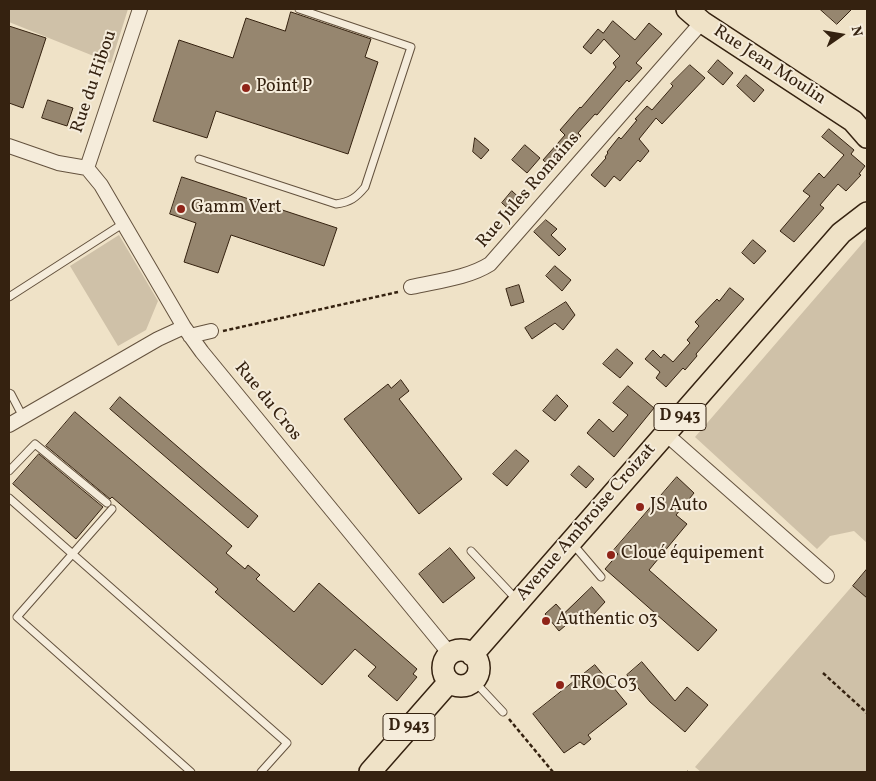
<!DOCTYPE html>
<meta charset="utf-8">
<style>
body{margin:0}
#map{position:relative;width:876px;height:781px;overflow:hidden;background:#efe2c7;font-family:Vollkorn,serif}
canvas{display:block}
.frame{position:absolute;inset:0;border:10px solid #352210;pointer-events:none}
.north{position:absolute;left:816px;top:10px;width:50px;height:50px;-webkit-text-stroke:4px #f5ecdb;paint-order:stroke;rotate:77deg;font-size:14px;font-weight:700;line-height:20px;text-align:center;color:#352210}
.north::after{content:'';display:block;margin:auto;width:18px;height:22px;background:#352210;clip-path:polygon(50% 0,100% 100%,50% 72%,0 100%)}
</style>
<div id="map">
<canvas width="876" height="781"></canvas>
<div class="frame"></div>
<div class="north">N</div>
</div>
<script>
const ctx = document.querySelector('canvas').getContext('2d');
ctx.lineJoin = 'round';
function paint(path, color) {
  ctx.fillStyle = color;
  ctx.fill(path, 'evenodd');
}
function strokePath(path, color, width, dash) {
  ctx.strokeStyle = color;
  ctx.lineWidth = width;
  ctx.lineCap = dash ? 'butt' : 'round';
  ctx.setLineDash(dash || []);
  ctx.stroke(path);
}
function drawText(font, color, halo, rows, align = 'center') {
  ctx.font = font + ' Vollkorn,serif';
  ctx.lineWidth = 4;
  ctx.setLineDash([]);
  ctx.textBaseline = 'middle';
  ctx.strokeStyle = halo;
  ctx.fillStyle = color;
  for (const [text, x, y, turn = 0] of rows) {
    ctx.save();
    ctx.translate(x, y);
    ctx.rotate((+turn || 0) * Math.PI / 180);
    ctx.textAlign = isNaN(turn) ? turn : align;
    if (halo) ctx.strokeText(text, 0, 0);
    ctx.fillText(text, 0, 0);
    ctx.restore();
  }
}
paint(new Path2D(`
 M9,9H128L111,63L9,22Z
 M119,235L158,301L146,330L118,346L70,266Z
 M867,238V543L854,531L830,536L817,549L695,437Z
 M867,569V772H701L695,767Z`), '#cfc1a8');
const building = new Path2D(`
 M820,9H852L837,24Z
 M291,12L371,39L365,57L378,62L348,154L216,111L207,138L153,121L179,40L233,58L246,18L285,31Z
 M613,21L635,40L649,23L662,34L636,63L642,68L629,82L627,80L597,115L595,114L578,133L581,136L552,168L543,160L565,135L560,130L580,107L581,108L616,67L613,63L620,56L604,39L591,54L583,47L598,29L603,33Z
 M9,26L46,38L23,108L9,103Z
 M718,60L733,73L723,85L708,72Z
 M690,65L705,78L662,124L656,118L639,139L649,151L640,162L638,160L620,181L614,176L605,187L591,175L606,158L605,157L608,153L607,152L619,137L621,139L637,120L635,119L647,106L652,110L673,86L671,84Z
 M746,75L764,90L754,102L737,86Z
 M48,100L73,108L67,126L42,118Z
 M829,129L854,150L851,154L865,166L859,174L861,175L846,191L838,184L820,205L824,208L794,242L780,231L810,196L803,191L819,173L824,178L844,155L822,137Z
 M475,138L489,150L481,159L473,152Z
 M525,145L540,158L527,173L512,160Z
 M182,177L337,228L324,266L231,235L218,273L184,262L196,223L170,214Z
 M512,191L524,202L514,214L502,203Z
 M546,220L557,229L551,235L566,249L559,256L534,232Z
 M753,240L766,251L754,264L742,253Z
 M555,266L571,280L562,291L546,276Z
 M519,285L524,302L511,306L506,289Z
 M730,288L744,299L696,354L697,356L685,370L683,368L666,387L656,378L660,372L645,359L653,350L661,358L664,354L673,362L690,343L687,340L699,326L695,322L717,299L719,301Z
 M566,302L575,315L563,330L555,323L532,339L525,328Z
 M617,349L633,363L620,378L603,364Z
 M401,380L409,391L399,399L462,479L419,514L344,419L388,384L391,388Z
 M628,386L654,408L614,457L587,433L599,419L613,432L628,415L613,403Z
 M557,395L568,406L555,421L543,411Z
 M120,397L258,516L248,528L110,409Z
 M75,412L232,546L226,553L245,569L248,565L260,575L256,579L294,612L319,583L417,669L413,674L417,677L397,701L368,676L376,667L355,649L322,685L215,592L218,589L112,497L110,499L46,446Z
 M516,450L529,461L507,486L493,474Z
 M39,454L103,507L76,539L13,484Z
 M579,466L594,479L586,488L571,475Z
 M677,477L694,493L676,515L687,524L649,570L717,630L698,651L605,569L618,554L614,550Z
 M450,548L475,578L443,603L419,574Z
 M867,569V598L853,586Z
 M592,587L605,602L592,616L585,609L559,631L545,614L556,604L564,613Z
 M642,662L675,701L687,687L708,705L685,732L650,702L627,675Z
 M595,665L627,704L588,735L591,739L584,745L580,742L564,753L533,714Z`);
paint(building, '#96866f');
strokePath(building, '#352210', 1);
const service = new Path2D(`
 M199,159L336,204C350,202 356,198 365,187L411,47L299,9
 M9,297L124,223
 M9,393L11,394L23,417
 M9,471L35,444L107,503
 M9,498L287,743L261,772
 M112,509L17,617L191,772
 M572,543L601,577
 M471,551L517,600
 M474,681L503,712`);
const minor = new Path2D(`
 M9,146L58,163L87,168
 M87,168L101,185L184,327L202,352L450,654
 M87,168L140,9
 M411,287C437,281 468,278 490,264L702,22
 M190,336L211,331
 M9,425L158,339L184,327
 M666,434L827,576`);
const primary = new Path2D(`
 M687,9L702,22L853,121L867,137
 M443 668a18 18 0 1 1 36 0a18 18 0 1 1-36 0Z
 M472,655L841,233L867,213
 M370,772L449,682`);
strokePath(service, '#64523e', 9);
strokePath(minor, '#64523e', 16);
strokePath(primary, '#352210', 24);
strokePath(new Path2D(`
 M223,331L398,292
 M823,673L867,713
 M509,719L553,772
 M687,772H688`), '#352210', 2.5, [4, 2.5]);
strokePath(service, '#f5ecdb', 7);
strokePath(minor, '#f5ecdb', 14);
strokePath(primary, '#efe2c7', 21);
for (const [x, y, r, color] of [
 [246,88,5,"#8f2418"],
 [181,209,5,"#8f2418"],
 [640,507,5,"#8f2418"],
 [611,555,5,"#8f2418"],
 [546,621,5,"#8f2418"],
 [560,685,5,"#8f2418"]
]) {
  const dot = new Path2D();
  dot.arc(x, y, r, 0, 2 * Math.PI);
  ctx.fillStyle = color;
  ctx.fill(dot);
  strokePath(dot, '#f5ecdb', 2);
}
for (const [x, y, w] of [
 [680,417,52],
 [409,727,52]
]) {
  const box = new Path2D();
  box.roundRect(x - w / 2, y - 13.5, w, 27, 4);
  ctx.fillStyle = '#f5ecdb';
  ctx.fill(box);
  strokePath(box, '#352210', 1);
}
drawText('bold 16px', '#352210', null, [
 ["D 943",680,417],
 ["D 943",409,727]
]);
drawText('18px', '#352210', '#f5ecdb', [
 ["Rue Jean Moulin",769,66,33],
 ["Rue du Hibou",95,82,-71],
 ["Rue Jules Romains",529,191,-49],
 ["Rue du Cros",267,402,51],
 ["Avenue Ambroise Croizat",587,523,-49]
]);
drawText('18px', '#352210', '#f5ecdb', [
 ["Point P",256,88],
 ["Gamm Vert",191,209],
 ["JS Auto",650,507],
 ["Cloué équipement",621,555],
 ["Authentic 03",556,621],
 ["TROC03",570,685]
], 'left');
</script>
